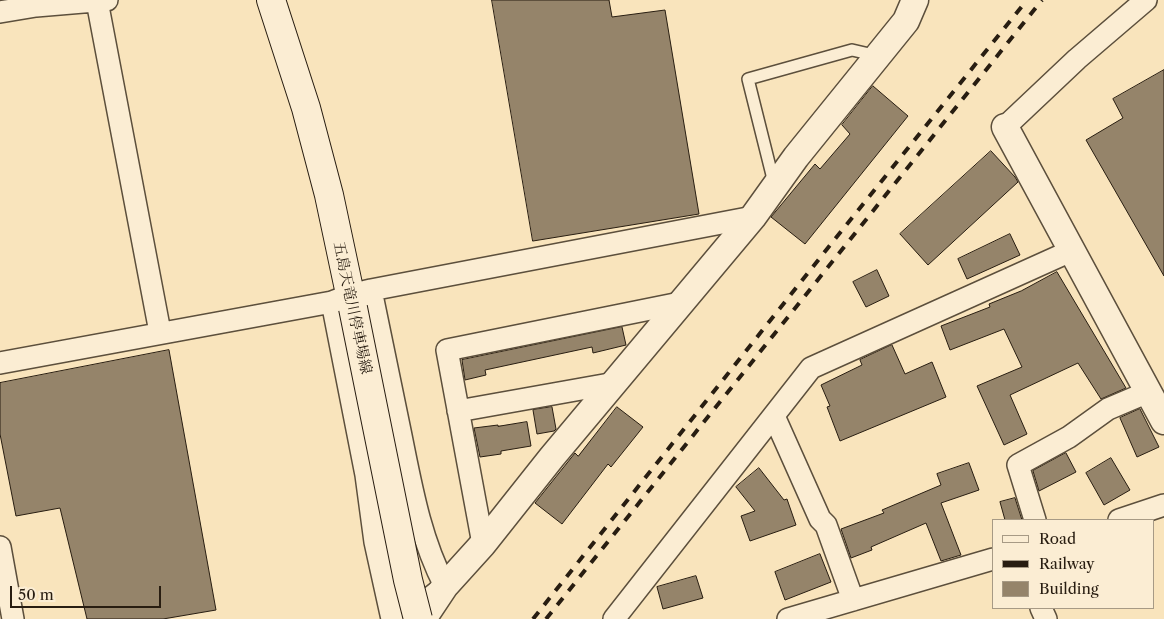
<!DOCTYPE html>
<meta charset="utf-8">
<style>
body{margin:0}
#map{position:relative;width:1164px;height:619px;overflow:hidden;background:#f9e4bc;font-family:"Libre Caslon Text",serif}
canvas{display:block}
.legend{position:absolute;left:992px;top:519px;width:162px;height:90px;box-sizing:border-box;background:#fbedd3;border:1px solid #a79a85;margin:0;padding:6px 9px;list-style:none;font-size:15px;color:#281d11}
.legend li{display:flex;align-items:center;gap:10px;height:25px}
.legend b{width:25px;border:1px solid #a79a85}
.scale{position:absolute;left:10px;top:586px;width:151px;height:22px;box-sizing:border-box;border:2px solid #281d11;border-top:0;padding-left:6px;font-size:15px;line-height:18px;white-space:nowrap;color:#281d11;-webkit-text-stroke:4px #fbedd3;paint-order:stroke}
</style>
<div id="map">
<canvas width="1164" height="619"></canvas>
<ul class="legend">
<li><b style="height:6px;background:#fbedd3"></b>Road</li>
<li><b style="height:6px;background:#281d11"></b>Railway</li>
<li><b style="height:14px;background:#95846a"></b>Building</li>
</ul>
<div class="scale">50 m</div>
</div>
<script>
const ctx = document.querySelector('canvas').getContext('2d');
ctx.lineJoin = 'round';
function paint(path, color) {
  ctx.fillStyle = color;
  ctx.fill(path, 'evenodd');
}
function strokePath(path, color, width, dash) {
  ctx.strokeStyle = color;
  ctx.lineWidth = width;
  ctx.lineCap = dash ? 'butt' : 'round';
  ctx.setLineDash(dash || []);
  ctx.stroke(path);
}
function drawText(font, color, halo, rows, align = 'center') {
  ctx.font = font + ' "Libre Caslon Text","Noto Serif JP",serif';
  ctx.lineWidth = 4;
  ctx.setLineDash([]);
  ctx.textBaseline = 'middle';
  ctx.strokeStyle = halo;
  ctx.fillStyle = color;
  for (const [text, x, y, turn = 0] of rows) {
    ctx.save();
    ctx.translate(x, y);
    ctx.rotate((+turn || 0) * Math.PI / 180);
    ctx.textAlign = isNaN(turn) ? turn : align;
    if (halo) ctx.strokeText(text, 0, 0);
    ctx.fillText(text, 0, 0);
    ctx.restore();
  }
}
const building = new Path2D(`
 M492,0H609L612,17L665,10L699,214L533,241Z
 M1164,70V276L1086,140L1123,118L1113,99Z
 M873,86L908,116L805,244L771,217L815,164L820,169L850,134L842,125Z
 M991,151L1015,177L1018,182L928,265L900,234Z
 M1010,234L1020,255L967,279L958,259Z
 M877,270L889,296L866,307L853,282Z
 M1057,272L1126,388L1101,399L1078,363L1010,395L1027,434L1004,445L977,386L1022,367L1004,329L950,350L941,326L990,307L989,304L1021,291Z
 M622,327L626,345L593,353L592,347L485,370L486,375L465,380L462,360Z
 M892,345L905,374L932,362L946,397L840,441L827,407L830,406L821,385L862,365L860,360Z
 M169,350L216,610L163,619H87L60,508L16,516L0,434V383Z
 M552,407L556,429L554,431L537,434L533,410Z
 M617,407L643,427L611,467L608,464L562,524L535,503L575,453L578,456Z
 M1140,409L1159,447L1137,457L1120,418Z
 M527,422L531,446L501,451V454L480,457L474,428L498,425V426Z
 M1066,453L1076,472L1039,491L1033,471Z
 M1111,458L1130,490L1104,505L1086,473Z
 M969,463L979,490L941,503L961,555L941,561L926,523L871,547L872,550L851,558L841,529L884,513L882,510L941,485L937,474Z
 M759,468L784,500L787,499L796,525L750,541L741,516L755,511L736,487Z
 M1015,498L1022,520H1005L1000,502Z
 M820,554L831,582L785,600L775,572Z
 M696,576L703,598L663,609L657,587Z`);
paint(building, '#95846a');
strokePath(building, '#281d11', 1);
const service = new Path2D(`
 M774,183L748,79L852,50L878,56`);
const minor = new Path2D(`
 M97,1L160,332
 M0,12L36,6L107,0
 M1005,127L1077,59L1146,0
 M371,290C380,334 389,377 398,421C410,478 418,534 445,586L403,619
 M332,302L366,475L375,542L392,619
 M0,363L332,302L350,295L371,290L753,217
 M458,411L615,383
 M774,416L820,519L826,525L853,600
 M1035,520L1018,465L1069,437L1108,409L1148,392
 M1119,520L1164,505
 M483,544L447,350L680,303
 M0,547L13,619
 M1041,608L1046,619
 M614,619L811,368L1073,250
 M788,619L993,559`);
const tertiary = new Path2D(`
 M1005,127L1164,421
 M423,619L445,586L483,544L552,457L753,217L796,157L906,21L915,0`);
const secondary = new Path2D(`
 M271,0L306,108L329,195L353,308`);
strokePath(service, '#5c4f3c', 14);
strokePath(minor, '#5c4f3c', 24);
strokePath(tertiary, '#5c4f3c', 29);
strokePath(secondary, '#281d11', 30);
strokePath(service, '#fbedd3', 11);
strokePath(minor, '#fbedd3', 21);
strokePath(tertiary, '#fbedd3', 26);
strokePath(secondary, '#fbedd3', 28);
strokePath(new Path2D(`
 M533,619L827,249L1027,0
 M546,619L1042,0`), '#281d11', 4, [9, 9]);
const secondaryBridge = new Path2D(`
 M353,308L408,580L418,619`);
strokePath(secondaryBridge, '#281d11', 30, []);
strokePath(secondaryBridge, '#fbedd3', 28);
drawText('15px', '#281d11', '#fbedd3', [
 ["五島天竜川停車場線",352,308,78]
]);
</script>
